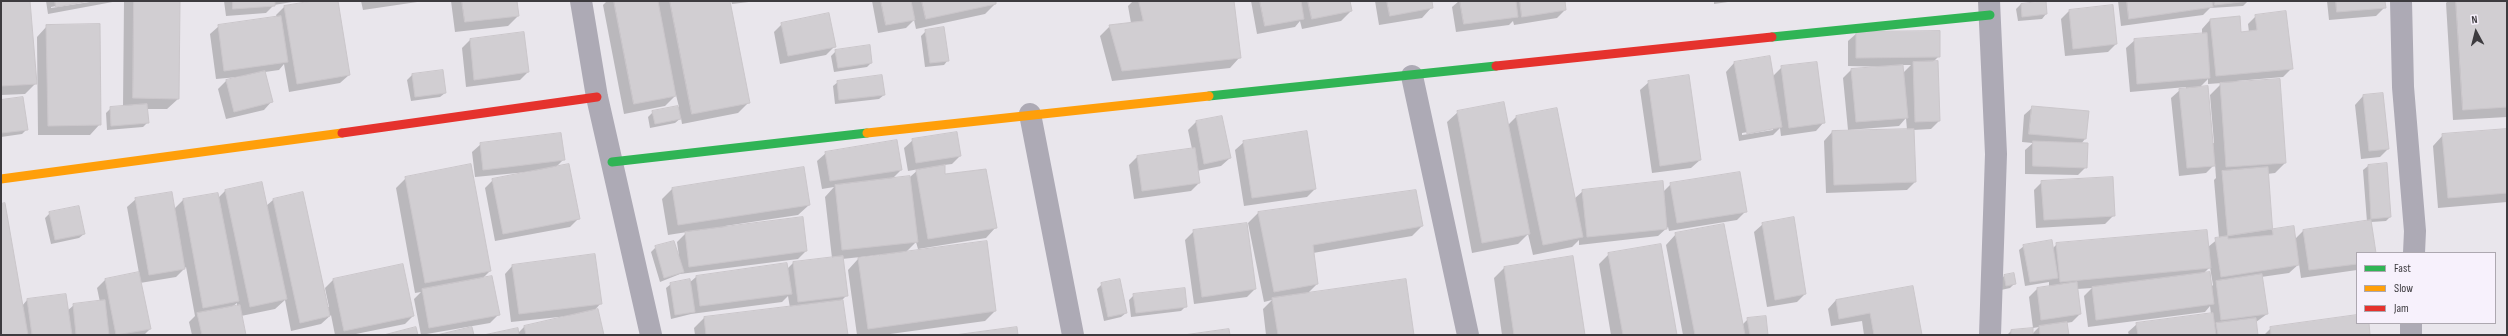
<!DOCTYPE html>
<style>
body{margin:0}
#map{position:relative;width:2508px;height:336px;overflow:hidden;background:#e9e6ec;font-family:"Sofia Sans Condensed",sans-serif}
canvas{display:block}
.frame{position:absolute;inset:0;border:2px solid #3d3b3f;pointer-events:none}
.legend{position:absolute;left:2356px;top:252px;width:140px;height:72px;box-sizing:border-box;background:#f7f1fc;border:1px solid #ada8b0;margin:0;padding:5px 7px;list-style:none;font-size:12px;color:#3d3b3f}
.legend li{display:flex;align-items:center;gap:8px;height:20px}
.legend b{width:20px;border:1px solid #ada8b0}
.north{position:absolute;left:2456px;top:12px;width:40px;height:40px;-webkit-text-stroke:3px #f7f1fc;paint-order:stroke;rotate:353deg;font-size:11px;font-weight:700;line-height:16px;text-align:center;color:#3d3b3f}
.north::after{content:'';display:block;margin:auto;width:14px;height:18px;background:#3d3b3f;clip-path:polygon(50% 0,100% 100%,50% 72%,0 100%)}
</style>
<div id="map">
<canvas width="2508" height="336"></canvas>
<div class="frame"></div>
<ul class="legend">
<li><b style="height:5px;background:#30b455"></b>Fast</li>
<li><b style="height:5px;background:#ff9f0a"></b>Slow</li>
<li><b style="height:5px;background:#e5322d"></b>Jam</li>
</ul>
<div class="north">N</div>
</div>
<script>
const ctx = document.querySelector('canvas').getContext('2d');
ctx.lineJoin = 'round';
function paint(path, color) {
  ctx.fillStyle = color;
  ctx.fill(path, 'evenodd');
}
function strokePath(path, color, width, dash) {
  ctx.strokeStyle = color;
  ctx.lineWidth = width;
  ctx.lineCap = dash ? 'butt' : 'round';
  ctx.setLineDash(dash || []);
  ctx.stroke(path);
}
paint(new Path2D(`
 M1,1H29L36,83L25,94L1,95Z
 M46,1H84L51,7V8L96,1H118L48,14Z
 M124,1H179L178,99L167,109H147L148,122L143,127L107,130L106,113L111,108L123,107Z
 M224,1H298L274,5L266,13L226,16Z
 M318,1H336L349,75L340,83L289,92L284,64L279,70L265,72L272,101L264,110L226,119L218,89L226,81L249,76L216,79L210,34L219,26L277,18L276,15L285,6Z
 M361,1H424L363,10Z
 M451,1H516L518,16L508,26L455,32Z
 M607,1H729L749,102L738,113L682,124L681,118L675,123L650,128L648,117L653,112L679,107L676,95L665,106L624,114L603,5Z
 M731,1H757L732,4Z
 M872,1H994L995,4L985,14L916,29L914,20L906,28L878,33Z
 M1133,1H1233L1240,57L1230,68L1112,81L1100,36L1110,26L1131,23L1128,6Z
 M1251,1H1349L1351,11L1341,21L1302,29L1300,21L1295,27L1257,34Z
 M1375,1H1431L1432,7L1422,18L1379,25Z
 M1459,1H1564L1565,10L1557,18L1514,25L1513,21L1509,25L1456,32L1452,7Z
 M1714,1H1735L1714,4Z
 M2118,1H2248L2243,6L2210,8L2203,15L2121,26Z
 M2327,1H2384L2385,7L2376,16L2329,20Z
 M2448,1H2507V117L2453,120L2446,3Z
 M2021,4L2046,14L2042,19L2018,21L2016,9Z
 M2069,11L2116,44L2108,52L2065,56L2061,19Z
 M2256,16L2292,68L2283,77L2236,81L2285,163L2275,173L2267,174L2272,231L2294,240L2303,231L2367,222L2363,170L2368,166L2387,164L2390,217L2386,221L2371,222L2375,253H2357V270L2301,278L2299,264L2289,273L2261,277L2267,314L2256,322L2257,335H2129L2128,332L2137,324L2211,314L2210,306L2205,312L2088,327L2084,296L2092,288L2077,289L2080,314L2072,322L2066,323L2068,335H2007L2011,331L2032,334L2039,327L2033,328L2029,297L2037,289L2049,287V282L2025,286L2019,250L2024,246L2052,249L2057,244L2208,247L2219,238L2214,180L2216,178L2215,164L2206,173L2179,176L2171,98L2180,90L2186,89V87L2130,92L2126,48L2135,40L2202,35V29L2210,20L2239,17L2240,33L2249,32L2248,24ZM2208,79V84L2222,83L2210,95L2214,143H2212L2199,88ZM2210,267L2213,285L2211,287L2204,273Z
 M782,24L834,47L826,55L780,64L774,32Z
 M47,26L100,124L90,135H38L37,37Z
 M926,31L948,60L944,65L925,67L921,36Z
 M523,33L528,72L520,80L466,87L462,48L470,40Z
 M1857,33L1939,56L1933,62L1939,121L1931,129L1913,130L1915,182L1907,190L1826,193L1824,141L1832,132L1907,130L1906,118L1899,126L1848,130L1843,78L1851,70L1892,67L1848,66V41ZM1902,65H1911L1903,73Z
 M836,51L871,63L867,67L834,72L831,56Z
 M1734,63L1773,76L1782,67L1824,122L1816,131L1781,136L1780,128L1773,135L1739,141L1726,72ZM1773,128V130L1742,135V133Z
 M442,71L445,93L440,97L411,101L407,80L412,75Z
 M838,82L884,95L879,99L835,104L833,86Z
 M1649,82L1700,160L1691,168L1652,173L1640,90Z
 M2363,96L2388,149L2380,157L2361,159L2355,105Z
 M1,101L27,129L22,134L1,137Z
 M2033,107L2085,139L2081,144L2086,167L2078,175L2025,174V150L2033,143L2022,142L2024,115Z
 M1556,109L1574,199L1583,191L1663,192L1671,184L1745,212L1737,220L1669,231L1668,227L1658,236L1579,245V240L1572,247L1533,255L1528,234L1518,244L1472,253L1447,122L1458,112L1508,125L1516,117Z
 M1196,122L1230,158L1221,166L1197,171L1199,183L1191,191L1134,199L1129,165L1137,157L1192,149L1188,130Z
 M2507,130V202L2438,208L2433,146L2443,135Z
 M913,140L960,156L952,164L944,165V175L996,227L986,238L918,249L916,242L905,253L995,311L985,321L883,335H857L848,270L858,259L879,257V255L842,259L847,295L840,302L847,335H695L694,328L704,318L790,308L788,296L782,302L691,314L671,319L666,288L671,284L689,283L696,277L786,264L787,269L793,263L832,258L825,197L834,187L822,189L817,161L826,153L901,170L891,180L910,177L919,169L908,171L904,148Z
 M1244,142L1315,189L1307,197L1244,206L1235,150Z
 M481,144L564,159L555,168L578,219L570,227L495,241L485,188L493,180L538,171L475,177L472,152Z
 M406,178L490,271L482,279L499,314L490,323L421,335L414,299L421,292L415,293L396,188Z
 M2042,182L2114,215L2105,224L2036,228L2034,190Z
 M261,183L266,206L273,200L302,193L327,307H329L325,288L333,280L413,316L405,324L351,335H335L331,315L321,324L291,331L285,300L275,309L241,316L245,335H192L189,322L195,316L186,267L176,277L140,283L150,329L144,335H1V205L22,306L27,300L67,311L74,305L100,302L97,288L105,280L139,273L127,207L136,199L174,209L183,200L217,194L218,198L225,191ZM237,303V306L232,307Z
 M673,188L809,205L798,215L725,226L806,251L798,259L680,274L660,282L651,252L656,247L679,256L677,242L687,232L668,235L662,199Z
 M1415,192L1422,226L1412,236L1313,253L1317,284L1307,294L1413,335H1266L1263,309L1272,300L1264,302L1248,223L1258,213Z
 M50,213L84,234L79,238L51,244L45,218Z
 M1763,224L1805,294L1797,302L1767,307L1754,232Z
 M1194,231L1255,289L1247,297L1194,304L1185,240Z
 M1676,234L1742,325L1748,319L1767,335H1683L1666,245Z
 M1609,254L1676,335H1611L1599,264Z
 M1573,258L1584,335H1502L1494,278L1504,268Z
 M513,265L601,303L593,312L603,335H489L518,333L524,327L578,315L511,322L505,274Z
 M2004,276L2015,283L2010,288L2001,290L2000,280Z
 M1102,284L1126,313L1121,317L1104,321L1097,289Z
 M1912,288L1921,335H1864L1862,321L1831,326L1828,309L1836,300Z
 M1134,295L1186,306L1181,311L1131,317L1129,300Z
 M2357,316V323H2368L2369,335H2264L2271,328Z`), '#0003');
const building = new Path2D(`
 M1,1H30L37,84L1,86Z
 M55,1H90L56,7Z
 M134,1H180L179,99L133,98Z
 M233,1H275V6L233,9Z
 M312,1H338L350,75L297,84L284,6Z
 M462,1H517L519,16L465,22Z
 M614,1H658L676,96L634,104Z
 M670,1H730L750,103L692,114Z
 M881,1H911L915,20L886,25Z
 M922,1H996V4L926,19Z
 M1139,1H1234L1241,58L1122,71L1109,25L1143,21Z
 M1260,1H1301L1304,19L1265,26Z
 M1308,1H1350L1352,11L1312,19Z
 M1387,1H1432L1433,8L1390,16Z
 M1460,1H1516L1518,17L1464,24Z
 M1520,1H1565L1566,10L1522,17Z
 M2046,1L2047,14L2022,17L2021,4Z
 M2127,1H2212L2213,7L2129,19Z
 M2214,1H2249L2215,5Z
 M2336,1H2385L2386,8L2337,12Z
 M2456,1H2507V107L2463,110Z
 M2113,5L2117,44L2073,49L2069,10Z
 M2286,11L2293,69L2216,76L2210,19L2240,16L2241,32L2257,30L2255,15Z
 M829,13L836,47L788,56L781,23Z
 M281,16L288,62L224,71L218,25Z
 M100,24L101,125L48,126L46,25Z
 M944,27L949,61L930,63L925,30Z
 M1940,31V57L1856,58V32Z
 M524,32L529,72L474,80L470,39Z
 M2207,33L2210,78L2137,84L2134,39Z
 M870,45L872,63L838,68L835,50Z
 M1770,56L1782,127L1747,134L1734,62Z
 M1938,61L1940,121L1915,122L1913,62Z
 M1817,62L1825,123L1789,128L1781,66Z
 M1903,65L1908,118L1856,122L1851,69Z
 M443,70L446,93L415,97L412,74Z
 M265,71L273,102L234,112L226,80Z
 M882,75L885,95L839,100L837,81Z
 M1689,75L1701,160L1660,166L1648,81Z
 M2280,79L2286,163L2226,167L2220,83Z
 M2208,86L2215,166L2187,168L2179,89Z
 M2383,93L2389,149L2369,151L2363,95Z
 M23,97L28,130L1,133V100Z
 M1504,102L1530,234L1482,243L1457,111Z
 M147,104L149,123L111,126L110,107Z
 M678,106L681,119L655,124L652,111Z
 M2032,106L2089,111L2086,139L2029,134Z
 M1557,108L1583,237L1543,245L1516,116Z
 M1222,116L1231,158L1204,164L1196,121Z
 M1914,129L1916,182L1834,185L1832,131Z
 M2507,129V193L2448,198L2442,134Z
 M1307,131L1316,189L1252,198L1243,141Z
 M957,132L961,156L916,163L912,139Z
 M561,133L565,160L483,170L480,143Z
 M897,140L902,170L830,181L825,152Z
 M2033,141L2088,143L2087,168L2033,166Z
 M1195,148L1200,183L1142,191L1137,156Z
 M2387,163L2391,217L2371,219L2368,165Z
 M471,164L491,271L425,283L405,177Z
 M569,164L580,219L503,234L492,179Z
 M945,165V174L986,169L997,228L928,239L916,170Z
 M804,167L810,205L678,225L672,188Z
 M2268,167L2273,235L2228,239L2222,171Z
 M1740,172L1747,212L1677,223L1670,183Z
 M910,176L918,242L842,250L835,185Z
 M2113,177L2115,216L2044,220L2041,181Z
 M1663,181L1667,229L1587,237L1582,190Z
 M262,182L287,299L250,307L225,190Z
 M1416,190L1423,226L1313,245L1318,284L1274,292L1258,212Z
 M172,192L185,269L149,275L135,198Z
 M303,192L330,316L300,323L273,199Z
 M218,193L239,301L203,308L183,199Z
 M5,203L28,335H1V204Z
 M79,206L85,234L55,240L49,212Z
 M803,217L807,251L689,267L685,232Z
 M1794,217L1806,294L1775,300L1762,223Z
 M2371,220L2376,253H2357V264L2309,270L2303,230Z
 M1247,223L1256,289L1202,297L1193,230Z
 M1724,224L1745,335H1695L1675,233Z
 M2294,226L2299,265L2221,277L2215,238Z
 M2207,230L2211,268L2060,282L2056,243Z
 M2052,240L2058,278L2030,282L2023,245Z
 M674,241L684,272L664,278L655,246Z
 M987,241L996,311L868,329L858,258Z
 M1661,244L1677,335H1623L1608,253Z
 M595,254L602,304L519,314L512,265Z
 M843,256L848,296L798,302L793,262Z
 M1573,256L1585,335H1514L1504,267Z
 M787,263L792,294L700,306L696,276Z
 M403,264L414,316L344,331L333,279Z
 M139,272L151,329L116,335L105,279Z
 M2210,272L2214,304L2096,320L2092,287Z
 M2014,273L2016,284L2006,286L2004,275Z
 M2262,274L2268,314L2221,320L2216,281Z
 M492,276L500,315L429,328L422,289Z
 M690,279L695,312L675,315L670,283Z
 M1120,279L1127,313L1108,317L1101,283Z
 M1406,279L1414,335H1278L1272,298Z
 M2077,282L2081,314L2041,320L2037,288Z
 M1913,286L1922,335H1874L1870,313L1839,319L1836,300Z
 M1185,288L1187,307L1136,313L1133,294Z
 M66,294L72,335H32L27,299Z
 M105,300L109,335H76L73,304Z
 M843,300L848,335H706L704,317Z
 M240,305L246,335H202L197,313Z
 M598,309L604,335H526L524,326Z
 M2213,313L2216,335H2138L2136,323Z
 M2357,315V323H2369L2370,335H2271L2270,327Z
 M1766,316L1768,335H1750L1747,318Z
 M2256,318L2258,335H2218L2216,323Z
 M2067,322L2069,335H2040L2039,326Z
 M416,327L418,335H384Z
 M472,327L474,335H437Z
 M1017,327L1018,335H955Z
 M518,328L519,335H484Z
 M2033,328V335H2011V330Z
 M1229,329L1230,335H1184Z`);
paint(building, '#d1ced2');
strokePath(building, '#cac6ca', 1);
strokePath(new Path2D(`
 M581,1L597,97L651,335
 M1989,1L1996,154L1990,335
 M2401,1L2403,87L2415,231L2414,253
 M1412,76L1468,335
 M1030,114L1073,335
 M2411,323V335`), '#adaab5', 22);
strokePath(new Path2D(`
 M1772,37L1990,15
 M1209,96L1496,66
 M612,162L867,133`), '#30b455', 9);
strokePath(new Path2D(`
 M867,133L1209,96
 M1,179L342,133`), '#ff9f0a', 9);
strokePath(new Path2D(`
 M1496,66L1772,37
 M342,133L597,97`), '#e5322d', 9);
</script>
